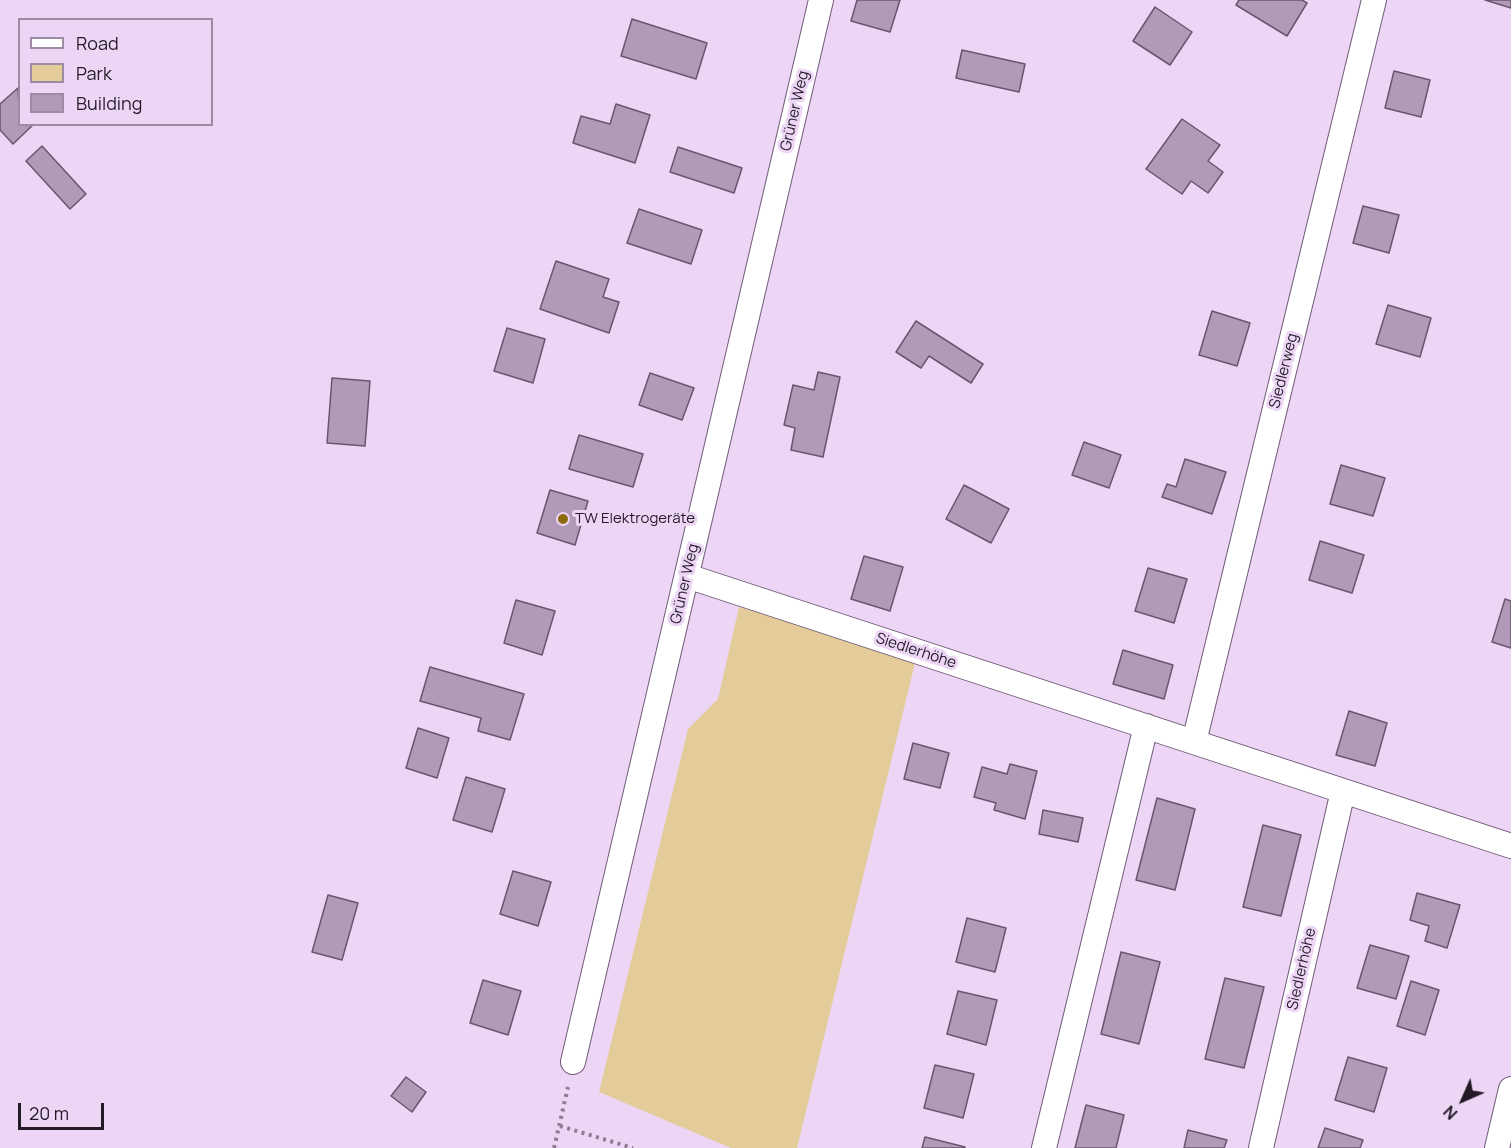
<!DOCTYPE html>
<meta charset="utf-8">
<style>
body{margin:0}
#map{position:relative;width:1511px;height:1148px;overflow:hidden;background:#edd6f5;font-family:Manrope,sans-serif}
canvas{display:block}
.legend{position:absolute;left:18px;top:18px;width:195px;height:108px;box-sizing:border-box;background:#edd6f5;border:2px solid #9c8ba2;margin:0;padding:8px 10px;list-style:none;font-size:18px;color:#231a26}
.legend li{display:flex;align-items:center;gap:12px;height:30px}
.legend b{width:30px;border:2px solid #9c8ba2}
.north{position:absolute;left:1433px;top:1070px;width:60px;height:60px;-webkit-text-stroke:4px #edd6f5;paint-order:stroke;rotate:225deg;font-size:16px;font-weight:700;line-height:24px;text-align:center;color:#231a26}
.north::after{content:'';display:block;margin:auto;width:21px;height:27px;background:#231a26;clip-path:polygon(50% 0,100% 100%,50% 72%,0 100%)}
.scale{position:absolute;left:18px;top:1103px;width:86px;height:27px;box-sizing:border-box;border:3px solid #231a26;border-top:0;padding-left:8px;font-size:18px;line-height:21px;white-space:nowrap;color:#231a26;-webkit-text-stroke:4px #edd6f5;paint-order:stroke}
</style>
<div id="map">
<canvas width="1511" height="1148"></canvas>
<ul class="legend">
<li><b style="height:8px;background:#fff"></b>Road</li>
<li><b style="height:16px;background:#e3cc99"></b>Park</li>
<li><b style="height:16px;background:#b09ab8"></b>Building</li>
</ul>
<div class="north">N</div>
<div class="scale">20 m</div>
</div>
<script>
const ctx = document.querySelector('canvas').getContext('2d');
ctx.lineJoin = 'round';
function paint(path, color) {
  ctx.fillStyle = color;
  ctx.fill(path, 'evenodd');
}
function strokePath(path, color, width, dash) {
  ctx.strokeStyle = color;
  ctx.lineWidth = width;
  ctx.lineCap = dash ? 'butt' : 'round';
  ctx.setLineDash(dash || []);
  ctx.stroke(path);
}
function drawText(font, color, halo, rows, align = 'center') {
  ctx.font = font + ' Manrope,sans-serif';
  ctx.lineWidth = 6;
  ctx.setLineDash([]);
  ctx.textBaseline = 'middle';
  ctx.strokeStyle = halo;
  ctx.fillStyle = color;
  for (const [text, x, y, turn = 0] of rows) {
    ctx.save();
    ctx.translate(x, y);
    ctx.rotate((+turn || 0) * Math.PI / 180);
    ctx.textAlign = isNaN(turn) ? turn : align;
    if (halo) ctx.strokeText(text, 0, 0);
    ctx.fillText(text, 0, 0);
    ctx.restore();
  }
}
paint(new Path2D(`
 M739,607L916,659L797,1148H731L599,1092L688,729L718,699Z`), '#e3cc99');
const building = new Path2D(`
 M857,0H900L890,32L851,21Z
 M1239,0H1302L1307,3L1287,36L1236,5Z
 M1485,0H1511V8Z
 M1155,7L1192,32L1170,65L1133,41Z
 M632,19L707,43L696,79L621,56Z
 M962,50L1025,64L1019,92L956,78Z
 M1394,71L1430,80L1421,117L1385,108Z
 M18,88L20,124H34L13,144L0,130V104Z
 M616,104L650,115L635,163L573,143L581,116L610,124Z
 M1182,119L1220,145L1208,161L1223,172L1208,193L1191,181L1182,194L1146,169Z
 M42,146L86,194L70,209L26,161Z
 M678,147L742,168L734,193L670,172Z
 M1363,206L1399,215L1389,253L1353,243Z
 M639,209L702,230L691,264L627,243Z
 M556,261L609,279L603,297L619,302L609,333L540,309Z
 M1388,305L1431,318L1420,357L1376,344Z
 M1212,311L1250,323L1237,366L1199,355Z
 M916,321L983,364L971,383L929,356L921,368L896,352Z
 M507,328L545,339L533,383L494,371Z
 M818,372L840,377L823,457L791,450L795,428L784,425L793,385L814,390Z
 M650,373L694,388L682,420L639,405Z
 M332,378L370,381L365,446L327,443Z
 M579,435L643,454L633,487L569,469Z
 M1084,442L1121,455L1109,488L1072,475Z
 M1185,459L1226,472L1212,514L1162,497L1167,484L1176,487Z
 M1341,465L1385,478L1373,516L1330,504Z
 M964,485L1009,509L991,543L946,519Z
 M550,490L588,501L575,545L537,533Z
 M1320,541L1364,555L1352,593L1309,580Z
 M864,556L903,567L890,611L851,599Z
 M1148,568L1187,579L1174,623L1135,611Z
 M1505,599L1511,601V648L1492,642Z
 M516,600L555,611L542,655L504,643Z
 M1123,650L1173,665L1164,699L1113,684Z
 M430,667L524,694L510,740L478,731L481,718L420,701Z
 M1349,711L1387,723L1375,766L1336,755Z
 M418,728L449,738L437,778L406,768Z
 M913,743L949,753L940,788L904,779Z
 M1010,764L1037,771L1025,819L994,810L996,803L974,797L982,767L1007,774Z
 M466,777L505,789L492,832L453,820Z
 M1157,798L1195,809L1175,890L1136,880Z
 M1043,810L1083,818L1078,842L1039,834Z
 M1263,825L1301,835L1281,916L1243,907Z
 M513,871L551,882L538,926L500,914Z
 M1417,893L1460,905L1447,948L1425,941L1429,926L1410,920Z
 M328,895L358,903L342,960L312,952Z
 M967,918L1006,928L995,972L956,962Z
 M1370,945L1409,956L1396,999L1357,988Z
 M1121,952L1160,962L1139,1044L1101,1034Z
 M1225,978L1264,987L1244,1068L1205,1059Z
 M483,980L521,991L508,1035L470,1023Z
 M1411,981L1439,990L1425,1035L1397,1026Z
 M958,991L997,1000L986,1045L947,1034Z
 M1348,1057L1387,1068L1374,1112L1335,1100Z
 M935,1065L974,1074L963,1118L924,1108Z
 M406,1077L426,1092L412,1112L391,1096Z
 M1086,1105L1124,1115L1116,1148H1075Z
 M1325,1128L1363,1140L1360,1148H1318Z
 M1188,1130L1227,1140L1224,1148H1184Z
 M925,1137L965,1147L964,1148H922Z`);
paint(building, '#b09ab8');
strokePath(building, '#6a5571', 1.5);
const minor = new Path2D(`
 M687,576L1511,846
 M1194,742L1374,0
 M573,1062L821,0
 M1044,1148L1146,726
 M1261,1148L1343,791
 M1497,1148L1511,1089`);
strokePath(minor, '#705b77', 26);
strokePath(new Path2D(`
 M560,1126L633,1148
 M554,1148L568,1087`), '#8c7c92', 4, [3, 4.5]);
strokePath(minor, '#fff', 24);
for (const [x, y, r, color] of [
 [563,519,6,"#8c6b0d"]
]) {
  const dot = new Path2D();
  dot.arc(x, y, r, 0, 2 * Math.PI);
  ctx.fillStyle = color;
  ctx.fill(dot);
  strokePath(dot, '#edd6f5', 2);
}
drawText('15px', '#231a26', '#edd6f5', [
 ["Grüner Weg",795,111,-77],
 ["Siedlerweg",1284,371,-76],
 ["Grüner Weg",685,584,-77],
 ["Siedlerhöhe",916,651,18],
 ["Siedlerhöhe",1302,969,-77]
]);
drawText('15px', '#231a26', '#edd6f5', [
 ["TW Elektrogeräte",575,519]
], 'left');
</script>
